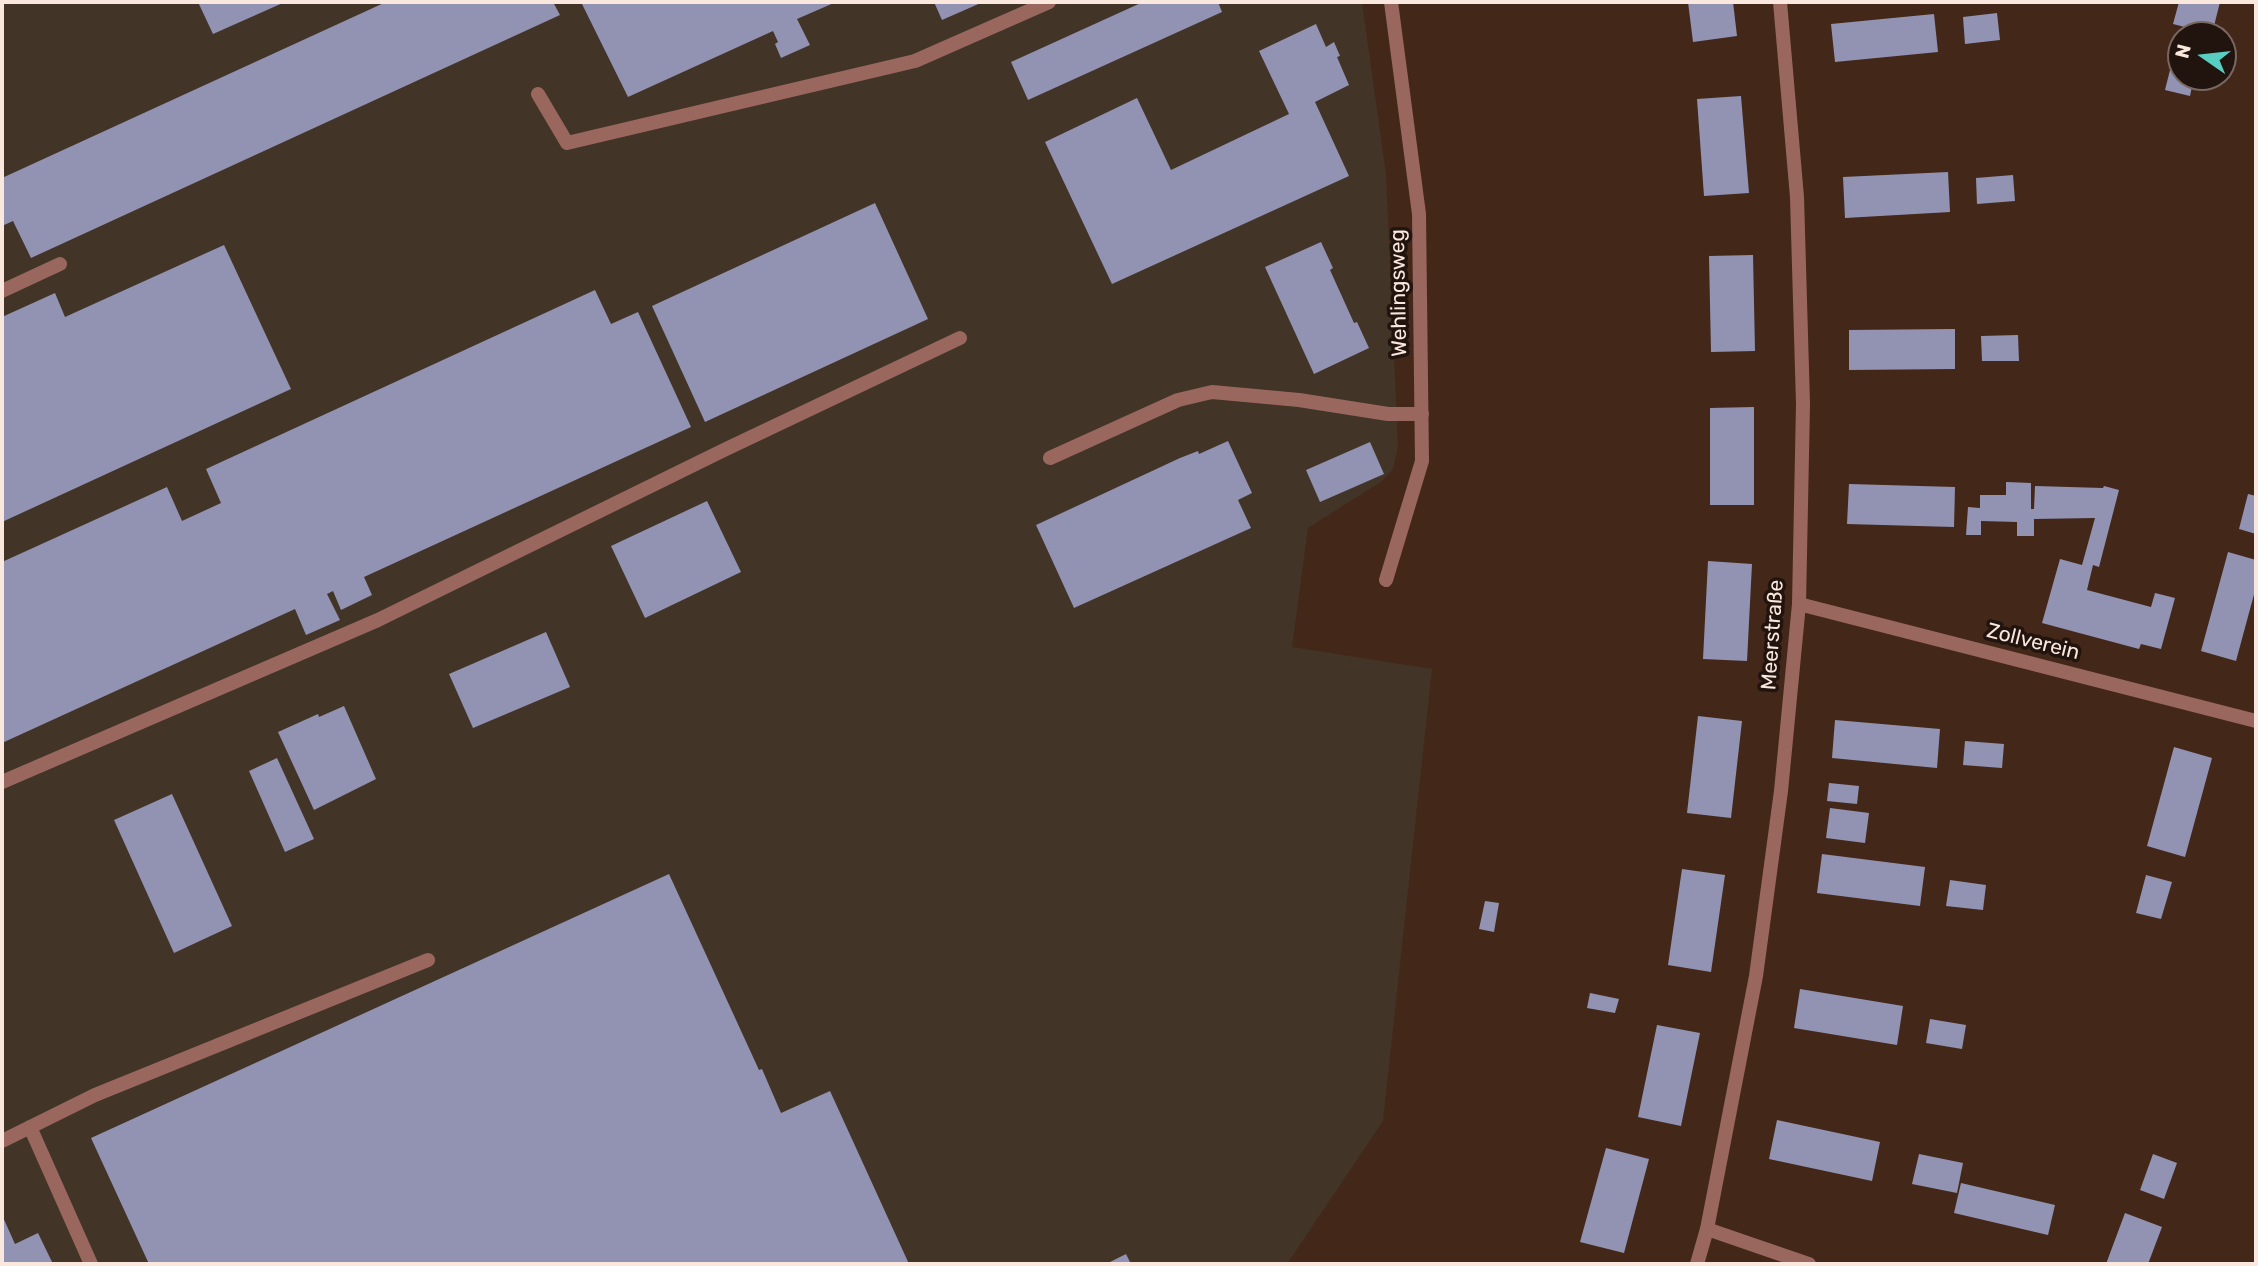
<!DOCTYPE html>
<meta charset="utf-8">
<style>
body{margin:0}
#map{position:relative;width:2258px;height:1266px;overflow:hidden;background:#43281a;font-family:Rubik,sans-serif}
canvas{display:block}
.frame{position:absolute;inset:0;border:4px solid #fae7de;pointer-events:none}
.north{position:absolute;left:2167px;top:21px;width:70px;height:70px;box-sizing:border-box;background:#21140e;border:2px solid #786861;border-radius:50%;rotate:284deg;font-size:19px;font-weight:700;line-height:28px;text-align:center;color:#fae7de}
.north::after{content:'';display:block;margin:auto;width:24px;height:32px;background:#57cec1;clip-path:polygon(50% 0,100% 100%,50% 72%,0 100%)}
</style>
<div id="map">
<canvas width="2258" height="1266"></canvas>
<div class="frame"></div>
<div class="north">N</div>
</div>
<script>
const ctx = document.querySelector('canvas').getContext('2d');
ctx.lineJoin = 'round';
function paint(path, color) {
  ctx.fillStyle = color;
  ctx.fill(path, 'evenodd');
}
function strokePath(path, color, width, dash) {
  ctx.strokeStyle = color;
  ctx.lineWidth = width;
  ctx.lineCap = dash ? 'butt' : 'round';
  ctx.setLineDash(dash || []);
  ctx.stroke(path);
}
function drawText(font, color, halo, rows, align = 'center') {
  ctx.font = font + ' Rubik,sans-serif';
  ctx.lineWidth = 7;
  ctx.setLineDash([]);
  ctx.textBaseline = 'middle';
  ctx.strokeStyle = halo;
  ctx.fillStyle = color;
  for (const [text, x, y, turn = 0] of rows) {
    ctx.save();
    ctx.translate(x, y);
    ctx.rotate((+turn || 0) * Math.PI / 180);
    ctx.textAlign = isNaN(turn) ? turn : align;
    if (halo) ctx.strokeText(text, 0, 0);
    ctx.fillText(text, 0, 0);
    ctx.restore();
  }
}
paint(new Path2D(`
 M2,2H1362L1386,174L1398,447L1393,469L1382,481L1308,528L1292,647L1432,669L1383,1121L1287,1264H2Z`), '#423427');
paint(new Path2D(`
 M198,2H285L213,34Z
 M386,2H553L560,15L31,258L13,221L2,226V178Z
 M581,2H836L797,19L810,45L781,58L775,44L778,42L773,31L628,97Z
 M934,2H983L942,20Z
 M1143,2H1218L1222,12L1028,100L1011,62Z
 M1688,2H1733L1737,36L1693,42Z
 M2179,2H2220L2212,34L2173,24Z
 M1997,13L2000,40L1965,44L1963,17Z
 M1934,14L1938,52L1835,62L1831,24Z
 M1316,24L1326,47L1334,42L1340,56L1337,57L1349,85L1315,102L1349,176L1112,284L1045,142L1137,98L1171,170L1289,114L1259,51Z
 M2175,50L2181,52V77H2194L2190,96L2165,90Z
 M1741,96L1749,193L1704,196L1697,99Z
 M1948,172L1950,212L1845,218L1843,177Z
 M2013,175L2015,201L1977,204L1976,178Z
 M875,203L928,319L705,422L652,306Z
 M1321,242L1333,268L1330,270L1354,323L1357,322L1369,348L1314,374L1265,267Z
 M224,245L291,389L2,522V317L55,293L65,317Z
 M1753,255L1755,351L1711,352L1709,256Z
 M595,290L611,324L638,312L691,427L364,577L372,595L341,610L333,591L327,594L340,620L306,635L295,609L2,743V562L167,487L182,521L221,503L206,469Z
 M1955,329V369L1849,370V330Z
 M2018,335L2019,361H1982L1981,336Z
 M1754,407V505H1710V408Z
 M1228,441L1252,493L1238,500L1251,528L1074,608L1036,525L1180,458L1198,451L1199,454Z
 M1370,442L1384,474L1320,502L1306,470Z
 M2006,482L2031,483V509H2034L2035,486L2103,488L2104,486L2119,490L2099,567L2093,565L2087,590L2151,607L2155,593L2175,598L2161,649L2141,644L2139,649L2042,623L2060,559L2082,565L2095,518L2034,519V536H2017V522L1981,521V535H1966L1968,507L1980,508V495H2006Z
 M1849,484L1955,487L1954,527L1847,524Z
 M2248,494L2256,496V534L2239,529Z
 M707,501L741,572L645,618L611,546Z
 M2228,552L2256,560V587L2236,661L2201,651Z
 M1708,561L1752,564L1747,661L1703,659Z
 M546,632L570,687L473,728L449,674Z
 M344,706L376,779L314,810L278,732L318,714L319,717Z
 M1698,716L1742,721L1731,818L1687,813Z
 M1835,720L1940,729L1937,768L1832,758Z
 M1965,741L2004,744L2002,768L1963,765Z
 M2174,747L2212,758L2185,857L2147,846Z
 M277,758L314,839L285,852L249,771Z
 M1829,783L1859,786L1857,804L1827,801Z
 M172,794L232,926L174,953L114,820Z
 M1830,808L1869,813L1865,843L1826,838Z
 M1822,854L1925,867L1920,906L1817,893Z
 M1682,869L1725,875L1711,972L1668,965Z
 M669,874L759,1070L762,1069L781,1113L830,1091L909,1264H149L91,1138Z
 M2146,875L2172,882L2161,919L2136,913Z
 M1950,880L1986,885L1983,910L1946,906Z
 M1485,901L1499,903L1494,932L1479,929Z
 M1800,989L1903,1006L1897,1045L1794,1028Z
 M1590,993L1619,999L1615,1013L1587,1008Z
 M1930,1019L1966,1025L1962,1049L1926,1043Z
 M1657,1025L1700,1033L1681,1126L1638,1117Z
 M1777,1120L1880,1142L1872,1181L1769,1159Z
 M1606,1148L1649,1159L1624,1253L1580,1242Z
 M1919,1154L1963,1163L1957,1193L1912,1184Z
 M2153,1154L2177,1163L2164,1199L2140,1190Z
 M1961,1183L2055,1205L2048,1235L1954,1213Z
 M2125,1213L2162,1227L2148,1264H2106Z
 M2,1215L15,1244L38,1233L53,1264H2Z
 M1126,1254L1131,1264H1106Z`), '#9293b3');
strokePath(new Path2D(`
 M538,94L567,143L915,61L1049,2
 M2,291L60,264
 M1050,458L1178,400L1212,392L1299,400L1388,414H1422
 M2,782L378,620L724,450L960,338
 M30,1127L91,1264
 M2,1141L95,1095L428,960`), '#9a675f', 14);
strokePath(new Path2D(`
 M1386,580L1422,461L1419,214L1391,2
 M1799,604L2256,721
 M1707,1229L1809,1264
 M1697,1264L1707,1229L1756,976L1781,791L1799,604L1803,404L1797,197L1780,2`), '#9a675f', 14);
drawText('21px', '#fae7de', '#21140e', [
 ["Wehlingsweg",1399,293,-91],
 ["Meerstraße",1773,635,-86],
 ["Zollverein",2033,642,14]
]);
</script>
